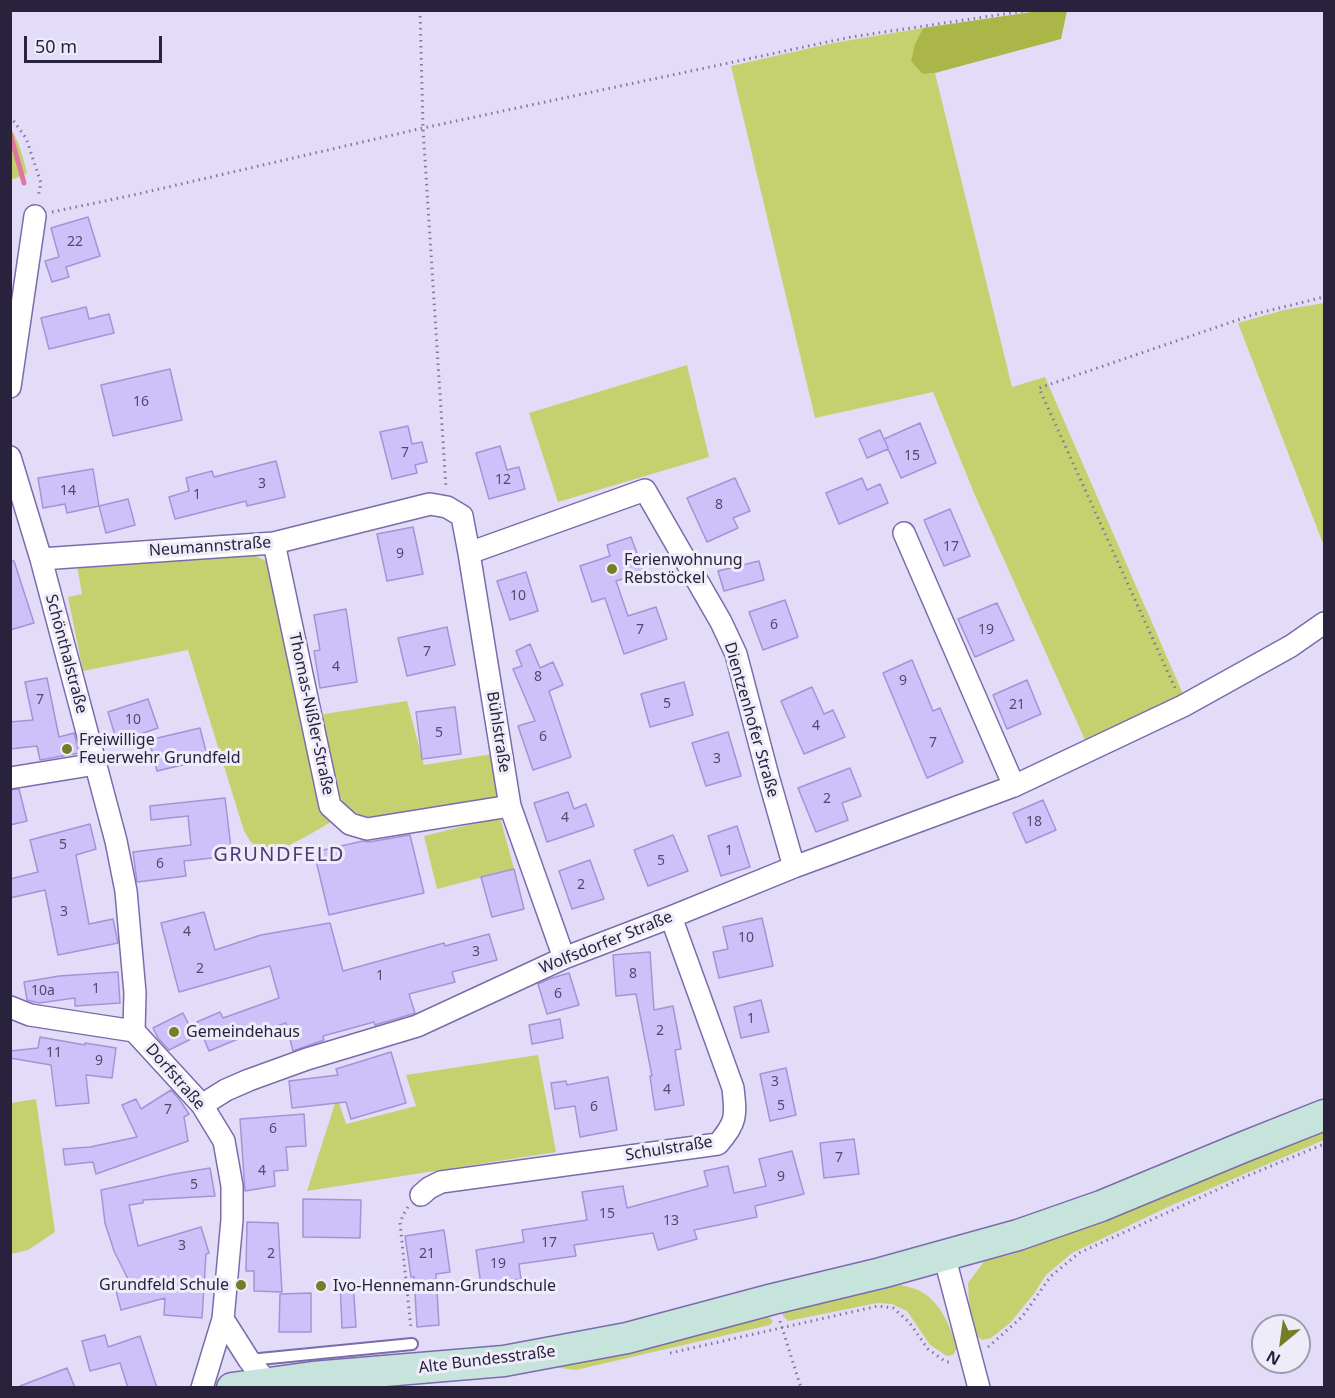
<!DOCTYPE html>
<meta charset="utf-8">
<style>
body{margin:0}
#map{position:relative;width:1335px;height:1398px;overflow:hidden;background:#e2dcf9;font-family:"Noto Sans",sans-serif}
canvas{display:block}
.frame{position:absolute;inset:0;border:12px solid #29223d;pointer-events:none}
.north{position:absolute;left:1251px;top:1314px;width:60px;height:60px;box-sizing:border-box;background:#efecfa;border:2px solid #a09bae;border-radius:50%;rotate:209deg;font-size:16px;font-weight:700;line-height:24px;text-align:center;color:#29223d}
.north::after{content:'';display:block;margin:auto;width:21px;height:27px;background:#757d28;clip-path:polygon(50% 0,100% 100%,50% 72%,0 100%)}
.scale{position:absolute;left:24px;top:36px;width:138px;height:27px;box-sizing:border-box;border:3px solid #29223d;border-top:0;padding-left:8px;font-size:18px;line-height:21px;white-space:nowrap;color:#29223d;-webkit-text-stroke:4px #efecfa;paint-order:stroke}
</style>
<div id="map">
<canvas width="1335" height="1398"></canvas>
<div class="frame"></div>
<div class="north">N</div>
<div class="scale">50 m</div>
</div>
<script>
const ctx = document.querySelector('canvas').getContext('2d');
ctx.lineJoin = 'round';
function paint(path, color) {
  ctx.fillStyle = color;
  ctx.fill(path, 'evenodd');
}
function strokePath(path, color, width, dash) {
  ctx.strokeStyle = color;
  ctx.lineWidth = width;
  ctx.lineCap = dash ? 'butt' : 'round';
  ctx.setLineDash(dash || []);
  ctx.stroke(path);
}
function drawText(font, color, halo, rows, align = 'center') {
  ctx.font = font + ' "Noto Sans",sans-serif';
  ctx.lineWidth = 6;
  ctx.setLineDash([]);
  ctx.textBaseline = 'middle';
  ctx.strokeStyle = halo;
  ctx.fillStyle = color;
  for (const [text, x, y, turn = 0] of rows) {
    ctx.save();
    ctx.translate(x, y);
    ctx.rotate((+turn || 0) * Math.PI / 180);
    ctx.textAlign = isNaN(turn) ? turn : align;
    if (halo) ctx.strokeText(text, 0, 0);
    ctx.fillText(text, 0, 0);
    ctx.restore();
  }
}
paint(new Path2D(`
 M923,28L915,44L923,74L935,73L1012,387L1045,377L1183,694L1085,740L974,493L933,392L815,418L731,66L833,43Z
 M10,127C19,141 23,157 27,173L14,179H11Z
 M1324,303V546L1238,323L1284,310Z
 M687,365L709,457L558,502L529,413Z
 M254,555L268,562L333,821C318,829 279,855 264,851C254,849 249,839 244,831L188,650L83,671L68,597L82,594L77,566Z
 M407,701L424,765L492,754L501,800L383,818L362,816L346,807L337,791L318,715Z
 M500,817L514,869L437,889L424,836Z
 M538,1055L556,1152L307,1191L337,1097L346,1124L416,1106L406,1075Z
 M36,1099L55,1232L28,1250L11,1254V1103Z
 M1324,1128V1140L1172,1205L1072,1253L1046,1275L1033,1295L1010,1323L991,1338L982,1340L975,1335L969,1303L968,1283L985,1260L1010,1255L1073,1232Z
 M901,1285C907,1287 915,1288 920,1291C941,1302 950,1326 957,1348L953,1355L947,1356L930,1345L907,1311L892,1304L877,1303L788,1321L783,1316V1307L879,1288Z
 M764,1313L773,1321L770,1325L761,1327L576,1370L560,1368L557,1365Z`), '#c5d16f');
paint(new Path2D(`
 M1045,10L1067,11L1061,39L935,73L923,74L911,61L915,44L923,28Z`), '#aab648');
strokePath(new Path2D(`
 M10,133L24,183`), '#de78a3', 5);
const building = new Path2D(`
 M88,217L100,256L66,267L69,277L52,282L45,261L59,257L51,228Z
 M86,307L89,319L109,314L114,333L49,349L41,318Z
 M170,369L182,420L113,436L101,385Z
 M920,423L936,463L901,478L888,449L867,458L859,439L880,430L888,448L884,439Z
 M408,426L412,444L422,442L427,462L415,465L417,473L392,479L380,432Z
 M500,446L507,470L519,467L525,489L489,499L476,453Z
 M276,461L285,497L247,506L246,501L175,519L169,497L189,491L186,478L212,471L214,477Z
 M93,469L99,506L67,513L65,504L43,508L38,478Z
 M735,478L750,511L733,518L738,528L707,542L687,498Z
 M862,478L867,490L880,484L888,503L839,524L826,493Z
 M128,499L135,525L106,533L99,506Z
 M950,509L970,556L944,566L924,520Z
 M413,527L423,574L387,581L377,534Z
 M631,537L644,572L616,581L628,616L656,607L667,639L624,654L605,598L592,602L580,566L610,556L607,545Z
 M10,561H14L34,623L10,630Z
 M759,561L764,580L724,591L718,571Z
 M526,572L538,611L510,620L497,581Z
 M785,600L798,637L763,650L749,612Z
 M997,603L1014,640L975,657L958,619Z
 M346,609L357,682L320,688L314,651L320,650L314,615Z
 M447,627L455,665L407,676L398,638Z
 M530,644L540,668L553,662L563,685L549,691L571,757L533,770L518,726L535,721L513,669L522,666L516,651Z
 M912,660L933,711L940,708L963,762L927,778L883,673Z
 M47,678L59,737L74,733L79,753L40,760L37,746L10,749V722L33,720L25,682Z
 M1027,680L1041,714L1007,729L993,695Z
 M684,682L693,715L650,727L641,694Z
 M812,687L824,714L833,710L845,737L804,754L781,701Z
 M148,699L158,728L117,742L108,712Z
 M455,707L461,754L422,759L416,712Z
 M200,728L208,759L157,771L149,740Z
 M728,732L741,776L706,786L692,743Z
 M850,768L861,796L842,803L848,820L816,832L798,788Z
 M19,789L27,821L10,825V790Z
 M568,792L574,809L586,804L594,826L547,842L534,803Z
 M225,798L232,856L184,861L186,876L137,882L133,852L191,845L188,816L151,820L150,806Z
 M1043,800L1056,830L1026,843L1013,813Z
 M90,824L96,849L76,855L89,924L113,919L118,943L58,955L45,890L10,898V879L38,872L30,840Z
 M737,826L750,867L721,876L708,836Z
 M410,835L424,893L329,915L314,852L363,841L369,842Z
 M673,835L688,871L648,886L634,850Z
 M590,860L604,899L572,909L559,871Z
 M514,869L524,909L492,917L481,877Z
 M204,912L215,950L261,935L330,923L343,971L444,943L445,946L489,934L497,960L452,972L455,982L409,994L415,1013L412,1014L375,1025L374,1022L323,1036L324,1040L293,1051L286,1023L238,1039L209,1051L197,1022L220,1012L223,1018L279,998L270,966L179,992L161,923Z
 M762,918L773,966L719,978L713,952L728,949L723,927Z
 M650,952L654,1010L673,1006L681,1049L675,1050L684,1105L655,1110L650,1076H652L636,994L616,996L613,955Z
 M118,972L120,1003L75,1006V998L39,1003L27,1000L24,982L59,976Z
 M569,973L579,1005L547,1014L538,984L549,979Z
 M761,1000L769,1032L741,1038L734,1007Z
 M183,1013L195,1037L169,1050L158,1038L153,1028Z
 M560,1019L563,1038L532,1044L529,1025Z
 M40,1037L85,1045V1043L116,1048L112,1078L86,1075L89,1103L56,1106L51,1065L10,1058V1051L38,1048Z
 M391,1052L406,1103L351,1119L346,1102L292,1108L289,1081L338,1075L336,1069Z
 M786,1068L796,1115L770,1121L760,1074Z
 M608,1077L617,1130L580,1137L575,1106L555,1109L551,1083L566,1081L567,1085Z
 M171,1090L179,1099L189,1114L184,1117L188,1141L96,1174L93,1162L65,1165L63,1149L90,1147L137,1137L122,1105L136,1099L141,1109Z
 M304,1114L306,1146L286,1147L288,1170L274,1171L275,1186L245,1191L240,1119Z
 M854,1139L859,1174L824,1178L820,1143Z
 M792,1151L804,1194L755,1206L757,1217L694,1230L697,1239L658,1250L653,1233L574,1245L576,1256L519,1264L521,1279L481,1285L476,1250L524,1242L522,1230L587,1220L582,1192L623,1186L627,1208L708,1186L704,1171L728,1166L734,1193L766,1186L759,1159Z
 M210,1168L215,1196L143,1200V1203L129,1205L138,1246L201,1227L209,1253L206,1254L202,1318L164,1315L165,1298L121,1310L116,1291L132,1287L114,1251L105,1223L101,1190L174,1174Z
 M303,1199L361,1200L360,1238L303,1237Z
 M247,1222L278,1223L282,1292L254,1291V1271H246Z
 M444,1230L450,1272L436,1274L439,1325L417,1327L414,1277H411L405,1236Z
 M340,1282H353L356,1327L342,1328Z
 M311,1293V1332H279L280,1294Z
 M105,1335L108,1347L140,1336L157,1388H128L120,1363L90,1371L82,1341Z
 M67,1368L75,1388H21L20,1386Z`);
paint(building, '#cec1fa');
strokePath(building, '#a393d7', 1.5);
const service = new Path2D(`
 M249,1360L412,1344`);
const minor = new Path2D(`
 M10,387L35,216
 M10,457L41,559L116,841L126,891L135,993L134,1031
 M904,533L1014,786
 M274,543L330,806L350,824L367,829L510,806
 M469,553L645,490L721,622L736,654L768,776L794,867
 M41,559L274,543L430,504L447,507L462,516L469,553L510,806L564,958
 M10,778L96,764
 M10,1007L30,1015L134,1031L202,1105L224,1141L232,1186V1220L223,1319L202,1388
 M202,1105L226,1090L249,1080L307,1059L417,1026L564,958L671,917L794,867L1014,786L1183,706L1291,646L1324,623
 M421,1195L429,1188L441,1182L718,1144C737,1122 736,1116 733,1088L671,917
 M944,1255L979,1388
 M223,1319L249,1360L267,1382`);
const secondary = new Path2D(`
 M232,1388L313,1377L504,1361L627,1338L773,1299L881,1273L1018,1235L1101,1206L1241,1148L1324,1115`);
strokePath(service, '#7c6bac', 14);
strokePath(minor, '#7c6bac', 24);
strokePath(secondary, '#7c6bac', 33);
strokePath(new Path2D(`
 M420,10L423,128L446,488
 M10,116L26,138L41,183L38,197
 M52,212L129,196L423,128L851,37L1031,10
 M1175,688L1039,388L1255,314L1324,297
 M408,1207L403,1215L400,1223L411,1329
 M780,1321L801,1388
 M988,1347L1022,1317L1051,1276L1079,1253L1247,1176L1324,1144
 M670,1353L878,1306L893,1308L909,1322L928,1349L946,1362H953`), '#807a96', 3, [1.5, 4.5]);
strokePath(service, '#fff', 10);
strokePath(minor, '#fff', 21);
strokePath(secondary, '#c6e3dc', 30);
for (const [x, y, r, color] of [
 [612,569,6,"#757d28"],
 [67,749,6,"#757d28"],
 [174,1032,6,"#757d28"],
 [241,1285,6,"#757d28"],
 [321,1286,6,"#757d28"]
]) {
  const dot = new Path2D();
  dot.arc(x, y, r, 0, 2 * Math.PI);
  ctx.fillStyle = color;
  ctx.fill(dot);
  strokePath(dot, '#efecfa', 2);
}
drawText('14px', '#524a6c', null, [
 ["22",75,242],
 ["16",141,402],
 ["7",405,453],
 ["15",912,456],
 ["12",503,480],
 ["3",262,484],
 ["14",68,491],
 ["1",197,495],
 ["8",719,505],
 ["17",951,547],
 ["9",400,554],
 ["10",518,596],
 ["6",774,625],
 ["7",640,630],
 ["19",986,630],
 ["7",427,652],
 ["4",336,667],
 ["8",538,677],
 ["9",903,681],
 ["7",40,700],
 ["5",667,704],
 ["21",1017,705],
 ["10",133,720],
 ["4",816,726],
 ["5",439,733],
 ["6",543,737],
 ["7",933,743],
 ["3",717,759],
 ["2",827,799],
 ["4",565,818],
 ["18",1034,822],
 ["5",63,845],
 ["1",729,851],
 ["5",661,861],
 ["6",160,864],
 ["2",581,885],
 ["3",64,912],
 ["4",187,932],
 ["10",746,938],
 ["3",476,952],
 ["2",200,969],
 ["8",633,974],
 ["1",380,976],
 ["1",96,989],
 ["10a",43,991],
 ["6",558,994],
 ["1",751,1019],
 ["2",660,1031],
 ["11",54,1053],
 ["9",99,1061],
 ["3",775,1082],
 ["4",667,1090],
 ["5",781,1106],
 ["6",594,1107],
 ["7",168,1110],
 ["6",273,1129],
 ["7",839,1158],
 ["4",262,1171],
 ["9",781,1177],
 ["5",194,1185],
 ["15",607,1214],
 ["13",671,1221],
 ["17",549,1243],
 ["3",182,1246],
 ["2",271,1254],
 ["21",427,1254],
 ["19",498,1264]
]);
drawText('16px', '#29223d', '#efecfa', [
 ["Neumannstraße",210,547,-4],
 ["Schönthalstraße",66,654,75],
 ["Thomas-Nißler-Straße",311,714,78],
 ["Dientzenhofer Straße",751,720,74],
 ["Bühlstraße",498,732,81],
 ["Wolfsdorfer Straße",606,943,-22],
 ["Dorfstraße",175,1077,49],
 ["Schulstraße",669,1149,-9],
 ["Alte Bundesstraße",487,1360,-7]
]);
drawText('16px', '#29223d', '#efecfa', [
 ["Ferienwohnung",624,560],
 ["Rebstöckel",624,578],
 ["Freiwillige",79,740],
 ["Feuerwehr Grundfeld",79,758],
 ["Gemeindehaus",186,1032],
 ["Grundfeld Schule",229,1285,"right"],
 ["Ivo-Hennemann-Grundschule",333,1286]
], 'left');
ctx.letterSpacing = '1.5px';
drawText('20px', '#4d3b77', '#efecfa', [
 ["GRUNDFELD",279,855]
]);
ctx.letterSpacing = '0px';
</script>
